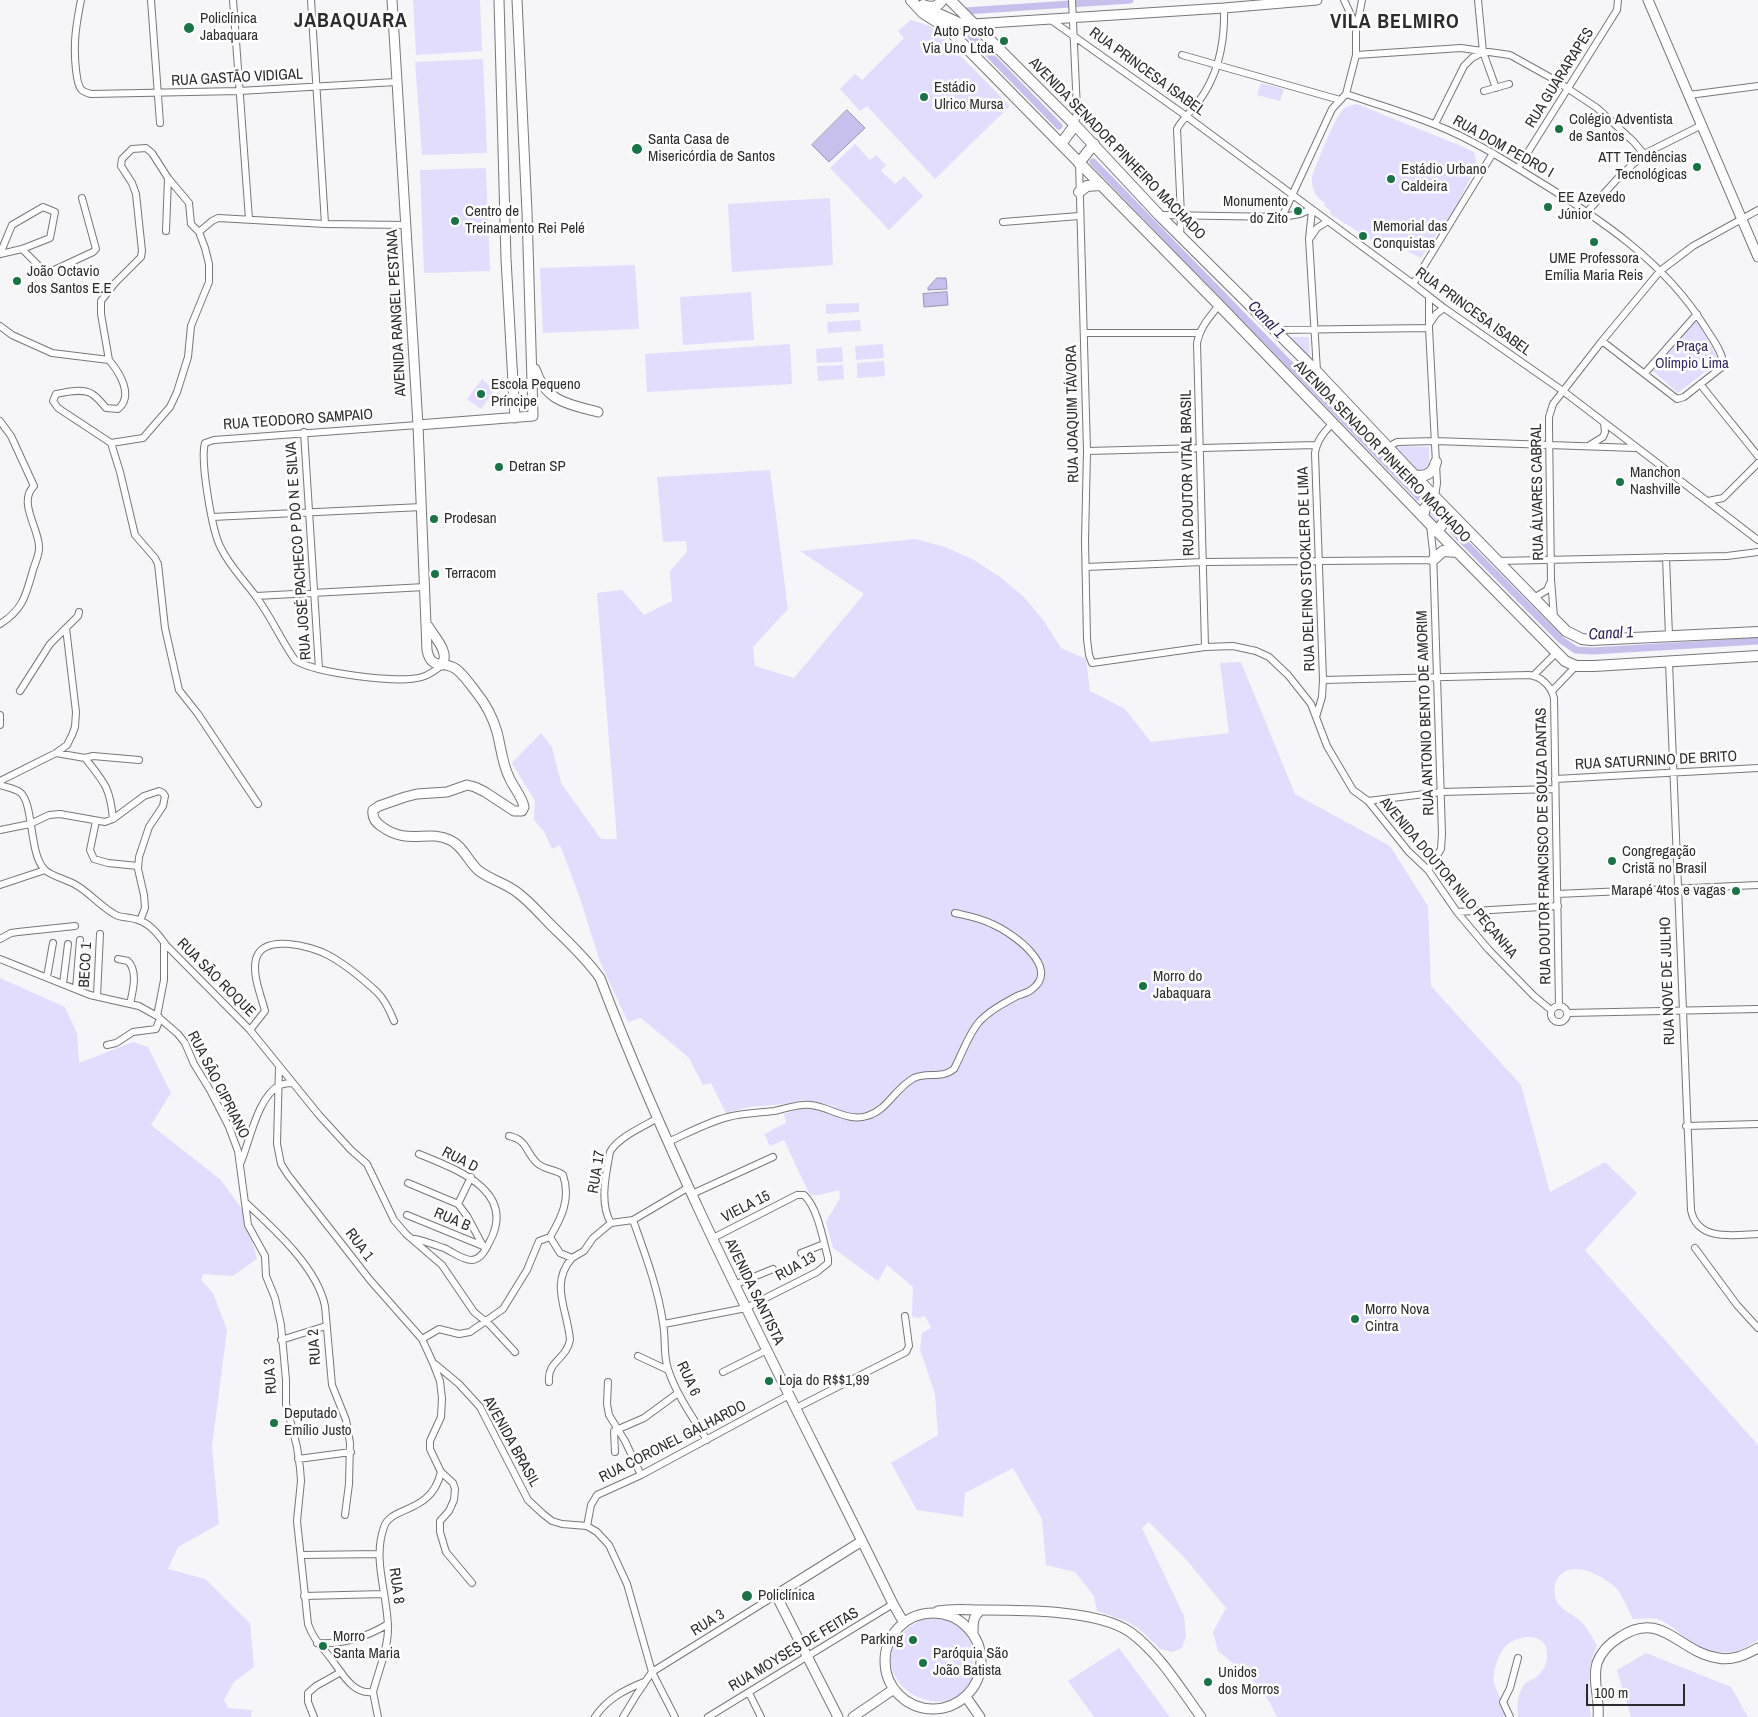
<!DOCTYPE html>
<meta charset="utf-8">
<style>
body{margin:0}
#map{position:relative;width:1758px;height:1717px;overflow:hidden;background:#f6f5f8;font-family:"Archivo Narrow",sans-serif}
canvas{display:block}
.scale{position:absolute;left:1586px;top:1684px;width:99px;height:22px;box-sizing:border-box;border:2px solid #2c2c2d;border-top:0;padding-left:6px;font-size:15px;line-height:18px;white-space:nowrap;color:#2c2c2d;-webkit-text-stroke:4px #fff;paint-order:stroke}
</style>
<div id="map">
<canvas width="1758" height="1717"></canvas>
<div class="scale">100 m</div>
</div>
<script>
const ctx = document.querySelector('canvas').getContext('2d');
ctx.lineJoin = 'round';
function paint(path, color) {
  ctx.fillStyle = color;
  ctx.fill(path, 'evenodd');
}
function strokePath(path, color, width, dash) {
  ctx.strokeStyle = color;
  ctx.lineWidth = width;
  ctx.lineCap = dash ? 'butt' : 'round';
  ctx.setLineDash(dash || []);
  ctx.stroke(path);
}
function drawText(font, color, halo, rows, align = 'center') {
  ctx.font = font + ' "Archivo Narrow",sans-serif';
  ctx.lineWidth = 5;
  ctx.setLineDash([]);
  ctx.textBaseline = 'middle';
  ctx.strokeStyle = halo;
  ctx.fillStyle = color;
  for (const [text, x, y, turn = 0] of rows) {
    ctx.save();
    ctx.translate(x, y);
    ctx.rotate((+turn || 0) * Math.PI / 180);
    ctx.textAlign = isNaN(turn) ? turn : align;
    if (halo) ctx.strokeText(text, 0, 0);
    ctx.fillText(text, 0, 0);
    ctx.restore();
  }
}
paint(new Path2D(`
 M413,0H480L482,51L416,55Z
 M911,20L930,26L938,33L1010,106L935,179L867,106L860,111L840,89L855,74L862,80L904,38L898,31Z
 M483,59L487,153L422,155L415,62Z
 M1261,83L1284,89L1280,101L1257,95Z
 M1357,104L1461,146L1474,152L1477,165L1442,234L1438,232L1421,258L1387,241L1383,247L1330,214L1331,211L1324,206L1325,203C1315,197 1311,189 1312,176C1319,160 1332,121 1343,110C1346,106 1352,105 1357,104Z
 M855,144L870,160L876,155L886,165L881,171L895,184L904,176L923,196L889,230L830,168Z
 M486,168L490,271L424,273L420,170Z
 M830,198L833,265L732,272L728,204Z
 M635,265L639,329L543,333L540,268Z
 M751,292L754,340L683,345L680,297Z
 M859,303V312L826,314V304Z
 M1696,318L1719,361L1678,393L1653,371Z
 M860,320L861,331L828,333L827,322Z
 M1289,337H1309L1310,358Z
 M790,344L792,384L647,392L645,354Z
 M883,344L884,358L856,360L855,346Z
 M842,347L843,362L817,363L816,349Z
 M884,361L885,376L857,378V363Z
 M843,365L844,379L818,381L817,366Z
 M482,379L495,390L481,409L467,399Z
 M1393,446L1429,447V465L1424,471L1415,469Z
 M770,470L788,609L753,647L755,666L794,678L864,594L800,551L915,539L945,547L974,560L1000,577L1024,597L1044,621L1061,648L1086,659L1090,691L1125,709L1151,742L1229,733L1220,663L1241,662L1295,794L1390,846L1428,906L1431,986L1521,1085L1550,1192L1605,1162L1637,1193L1585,1250L1758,1445V1640C1751,1644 1744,1649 1737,1651C1719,1656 1699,1649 1686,1638C1678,1632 1670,1624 1660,1620C1651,1617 1642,1619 1633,1619C1628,1609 1623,1596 1616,1588C1601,1574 1569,1557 1556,1581C1554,1586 1554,1595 1556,1600C1561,1610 1571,1613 1579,1620C1587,1626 1592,1638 1597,1645C1586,1671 1589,1690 1591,1717H1518C1517,1706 1517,1693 1525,1684C1527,1681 1532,1680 1535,1678C1544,1672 1548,1662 1547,1651C1544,1630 1513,1636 1504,1648C1498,1656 1492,1672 1494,1682C1496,1692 1506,1707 1510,1717H1277L1269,1701L1249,1676L1218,1651L1213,1632L1226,1608L1185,1558L1149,1522L1142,1528L1184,1616L1186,1636L1182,1648L1172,1652L1160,1649L1138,1628L1126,1621L1097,1611L1094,1596L1075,1572L1046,1565L1042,1519L1013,1468L965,1493L963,1517L917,1510L891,1463L938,1435L935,1394L920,1349L922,1333L931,1328L925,1316L918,1318L912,1317L913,1287L887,1265L878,1281L833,1248L826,1222L840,1198L839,1190L819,1195H810L784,1140L770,1146L764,1134L786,1123L784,1114L810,1106L839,1107L803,1100L784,1104L749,1107L726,1113L711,1083L703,1085L689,1058L641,1018L628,1022L600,962L580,898L560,845L552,849L545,833L534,820L535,801L512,763L541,733L552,747L561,783L601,839H617L597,593L622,590L644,615L672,601L670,571L687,552L686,541L663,542L657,477Z
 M1435,502L1444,511V516L1435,526L1427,517L1428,511Z
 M0,978L65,1007L77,1033L79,1063L133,1042L148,1047L171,1093L151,1125L221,1180L244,1212L257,1259L233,1276L203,1274L201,1280L213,1293L227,1330L212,1446L219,1524L178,1547L168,1569L205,1579L250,1623L254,1667L234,1682L224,1700L228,1708L252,1710L251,1717H0Z
 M934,1614C967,1611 974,1640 973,1667C973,1676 972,1685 967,1692C957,1705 933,1703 920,1698C896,1688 880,1660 899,1637C908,1626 922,1619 934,1614Z
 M1119,1648L1170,1717H1094L1068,1681Z
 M1646,1653L1731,1687L1748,1717H1631L1617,1670Z`), '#e2ddfc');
const water = new Path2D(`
 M847,110L865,128L829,162L812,145Z
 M937,278H946L947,289L928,290V288Z
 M947,292L948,305L924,307L923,294Z`);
paint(water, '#c7c0ed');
strokePath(water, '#9894b3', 1);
strokePath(new Path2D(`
 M965,11L1130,0
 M971,36L1059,126
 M1093,162L1419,497
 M1453,531L1561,640L1576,650L1593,651L1758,641`), '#c7c0ed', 7);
const minor = new Path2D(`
 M81,0C76,25 73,44 76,70C77,76 77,84 81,89C83,92 87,93 91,94L239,91L396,82
 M151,0L160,123
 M233,0L249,219
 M311,0L325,224
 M1072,0L1077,110L1075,125
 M1344,0L1356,26
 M1051,20L1182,113L1413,284L1444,308L1563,391L1758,540
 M1483,52L1496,88
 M1182,55L1340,100
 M1356,55L1461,48L1510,55L1555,80L1597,108L1633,141L1644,154
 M1484,91L1509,84
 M1346,94C1376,104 1407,113 1436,125C1471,139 1503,159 1535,179C1599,218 1665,262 1705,327C1711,337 1723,352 1723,364L1722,367L1684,397L1677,399L1602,341
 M1689,95L1758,86
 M1435,124L1464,66L1472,58L1483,52L1478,0
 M1079,163L1087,451L1085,541L1087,639L1089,655L1092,663L1205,647L1233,646L1256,651L1269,657L1288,675L1311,704L1327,746L1353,790L1368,801L1408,851L1428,870L1457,912L1489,950L1534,996L1551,1010
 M1518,168L1617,10L1618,0
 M1312,210L1309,239L1317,371
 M1587,212L1619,177L1644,154L1702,125
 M1159,215L1282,217L1300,214L1311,209
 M1282,217L1332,109L1346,94L1356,55V26L1359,16L1362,0
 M1003,222L1079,216
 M166,231L168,178
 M199,232L212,221L218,218L325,224L406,225
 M1180,236L1181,215L1177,129C1182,119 1192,111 1199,101C1219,74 1225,41 1224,8
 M1310,238L1317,228L1328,221
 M22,249L43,270L52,271L93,252L96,249L82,198
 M0,254L22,249L50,238L55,212L43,207L12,225L0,254
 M1413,284L1493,153
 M1429,297V328L1437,483L1435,497
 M1430,323L1436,314L1444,308
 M0,326L12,335L52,353L109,360C120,373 134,396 118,409L106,408C102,403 97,397 92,394C83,388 66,392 56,394L53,401L58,408L111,443L143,438L170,407L177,392L188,357L191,326L209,282V264L205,248L199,232L191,224L189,203L168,178L152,153L146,148L132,149L122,159L121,166L132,183L136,194L142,251L141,257L115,283L101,301V314L109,360
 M1275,330L1429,328
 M1084,333H1199
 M1645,373L1697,314
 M1700,384L1758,456
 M0,421L11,436L34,486C17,502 40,530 39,548C39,556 35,563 33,570C26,595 23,610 0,624
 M418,425L214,440L205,443C200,460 212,532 221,548C230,567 245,581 257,598C271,617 281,640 295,660C314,673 399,684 422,677C429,675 436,670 442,665
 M304,432L319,669
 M111,443L120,472L135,535L155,558L158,564L165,628L179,690L198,714L258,804
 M1590,445L1603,437L1605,432L1604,423
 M1388,447L1397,442L1435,441L1635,448
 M1087,451L1316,445
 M1708,501L1723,498L1758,463
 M212,517L422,507
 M1666,557L1669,636
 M1498,561L1727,556L1758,552
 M1086,567L1203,562L1433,560
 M256,596L425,587
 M1534,598L1547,590L1550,583
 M1554,618L1551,579L1549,427V417L1553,404L1602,341L1660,271L1693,246L1758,210
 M1205,647L1197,343C1200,327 1209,318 1219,305
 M1669,662L1691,1210C1697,1242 1734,1235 1758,1234
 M1533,676L1556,653
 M1323,680L1529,675C1541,676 1551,686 1554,698L1559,1006
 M20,691L50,644L78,616L79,612
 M1552,691L1576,666
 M0,715V725
 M1316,717L1322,697L1323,680L1315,453C1317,440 1324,432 1333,423
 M56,753L85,758L93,756L139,760
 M85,758C104,782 110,787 113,819
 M1555,779L1758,768
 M0,781L56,753L67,745L72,735L75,727L76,712L66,628
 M0,785C6,787 17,789 21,793C34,806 29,855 45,870C51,876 68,880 76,885C90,893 101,907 116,915C122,918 128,917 135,919C149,922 158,934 166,945L250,1030L319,1115L351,1150L367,1164L394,1220L406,1234L442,1265L474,1312L490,1325L515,1352
 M1368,801L1441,792L1555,789
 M96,821L90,850L94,859L108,863L138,866
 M0,830L30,824L49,815L60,814L105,822L113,819L144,796L159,791L163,793L165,796L163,806L149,827L139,857L138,869L144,895L145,908L140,921
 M1428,870L1441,849L1442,834L1433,551L1430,525
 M0,885L45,870
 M1557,894L1758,885
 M1457,912L1558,906
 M0,939L11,933L18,932L75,926
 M0,959L90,995L139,1006L157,1016L178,1034L185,1043L194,1064L210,1090L229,1127L238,1151L248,1225L265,1256L266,1276L275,1298L281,1325L286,1380V1404L297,1447L300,1468L301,1481L297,1521L308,1624C314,1641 322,1646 332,1660C342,1673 353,1695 373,1692C378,1672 388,1649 388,1629C388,1594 372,1561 384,1527C391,1505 431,1515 441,1472
 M118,959L128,961C138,971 133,991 130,1004
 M47,977L53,943
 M63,984L68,944
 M76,989L80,940
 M97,996L100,934
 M1551 1014a8 8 0 1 1 16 0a8 8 0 1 1-16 0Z
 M1567,1013L1758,1009
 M157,1016L164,980V943
 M250,1030L265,1011C261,995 252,975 256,959C263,933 311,946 328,955C343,963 364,980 377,992C385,1000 390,1011 394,1021
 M107,1045L116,1043L133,1032L156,1029L159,1021V1017
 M279,1067L277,1144L281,1164L288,1175L370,1280L422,1339L433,1363L440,1381L442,1398L441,1417L430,1441V1449L441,1472L453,1483L455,1489L454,1500L449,1511L440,1521V1532L446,1552L472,1583
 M1686,1126L1758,1124
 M509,1136C528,1140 525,1152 537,1163C544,1170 556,1169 563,1175C571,1198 562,1217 550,1237
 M668,1142C688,1133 708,1122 728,1117C743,1113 758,1113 774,1111C787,1109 798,1103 811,1105C830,1107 847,1122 867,1116C888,1110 895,1088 914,1078C927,1072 942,1079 954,1069C962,1054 968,1035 979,1022C989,1011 1004,1003 1017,996C1022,994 1027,993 1031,990C1063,968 1011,932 992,924C980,918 968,916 955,913
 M241,1162C250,1140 258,1096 280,1085C283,1084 288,1083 292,1083
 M408,1183L458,1204L467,1216L483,1246
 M692,1194L773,1157
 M245,1202C273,1228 317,1267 325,1306L332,1385L346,1420L350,1443L349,1484L345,1515
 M458,1204L471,1177
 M407,1215L483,1246
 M633,1220C645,1254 658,1288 663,1323C666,1339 663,1354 668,1369C676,1394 693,1418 707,1440
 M611,1223C599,1204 606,1173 610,1152C617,1138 644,1126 658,1118
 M550,1237L560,1253L572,1258L584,1251L593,1238L611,1223L633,1220L689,1187
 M415,1239C425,1241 435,1245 444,1248C453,1252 462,1260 472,1260C482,1259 486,1248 490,1241C517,1190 455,1169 419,1154
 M1695,1248L1737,1305L1758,1328
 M801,1253L824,1244
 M734,1285L773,1269
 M664,1324L746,1308L817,1272L828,1263V1258C823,1240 818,1208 804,1195H797L713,1238
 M422,1339L439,1329L459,1334L470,1332L503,1309L527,1270L539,1241L550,1237
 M281,1340L326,1326
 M638,1356L668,1370
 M435,1364L459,1384L480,1407L528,1500L543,1514L552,1521L562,1524L587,1526L597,1532L609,1545L627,1584L652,1672L675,1717
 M723,1372L767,1350
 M549,1382C547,1361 566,1360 570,1340C568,1311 549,1284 572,1258
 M608,1382L607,1404L609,1415L625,1441L641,1475
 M796,1408L906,1352L909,1346L905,1316
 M615,1452L614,1431L644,1418L678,1393
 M298,1459L351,1452
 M587,1526L591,1505L597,1495L641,1475L789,1395
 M302,1555L379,1554
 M304,1596L384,1594
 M317,1643C341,1645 367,1637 388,1624
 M373,1692L378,1717
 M749,1693L761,1717
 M314,1717L308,1702V1693L316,1686L341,1672
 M595,1717C607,1699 624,1690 644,1682
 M623,1717L637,1694L652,1672L776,1595
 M708,1717L893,1604
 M1510,1717L1503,1702L1510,1688L1518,1658`);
const tertiary = new Path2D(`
 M392,0L418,425L427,650C431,671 443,660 456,669C463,674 470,684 476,692C485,703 493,718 497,732C501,747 502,763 509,777C513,787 522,796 524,807L522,811H514L485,792L475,787L467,785L447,792L417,794L405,797L379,806L373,810C372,817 375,822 381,826C407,846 428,829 450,840C463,846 468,861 478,870C490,880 506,883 518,893C530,902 540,914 551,925C568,942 586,958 600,978C682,1194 792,1397 893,1604L904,1623
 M499,0L506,259L515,418
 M535,369C546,402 568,404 598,412
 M418,425L533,416L527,212L517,0
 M428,626C435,638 450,652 442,665
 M938,1611C954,1608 968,1610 984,1610C1023,1610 1098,1610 1130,1632C1159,1653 1180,1688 1201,1717
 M885 1661a48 48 0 1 1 96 0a48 48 0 1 1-96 0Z
 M973,1632C973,1622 973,1616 981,1610
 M966,1697L980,1717
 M838,1717L776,1595L862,1541
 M853,1717L894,1689
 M1598,1717C1600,1699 1592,1681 1597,1663C1601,1652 1610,1643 1620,1637C1662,1609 1678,1652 1718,1658C1732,1661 1745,1655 1758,1648`);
const secondary = new Path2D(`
 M1648,0L1758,257
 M973,24L1224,8L1317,0`);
const primary = new Path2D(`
 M911,0L923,13L948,29L1219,305L1430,524L1565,661L1576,666H1594L1758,656
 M950,0L1075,125L1159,215L1317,372L1435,497L1566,631L1582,639L1591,640L1758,632
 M923,5C931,8 937,8 942,0
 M930,10L959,23L973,24
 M1061,144L1075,125
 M1079,163L1094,144
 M1079,192L1087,186L1100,185
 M1414,475C1426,478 1433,473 1436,462
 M1423,517L1425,508L1435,497
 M1437,532L1448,516L1445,507
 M1433,560L1443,551L1457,552`);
strokePath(minor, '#78777a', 8);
strokePath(tertiary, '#78777a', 11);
strokePath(secondary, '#78777a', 11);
strokePath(primary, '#78777a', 12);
strokePath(minor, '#fff', 6);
strokePath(tertiary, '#fff', 9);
strokePath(secondary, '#fff', 9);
strokePath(primary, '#fff', 10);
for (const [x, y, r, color] of [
 [189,28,6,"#1a7347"],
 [1004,41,5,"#1a7347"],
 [924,97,5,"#1a7347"],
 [1559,129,5,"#1a7347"],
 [637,149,6,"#1a7347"],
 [1697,167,5,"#1a7347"],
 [1391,179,5,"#1a7347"],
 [1548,207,5,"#1a7347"],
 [1298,211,5,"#1a7347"],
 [455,221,5,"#1a7347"],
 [1363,236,5,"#1a7347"],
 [1594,242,5,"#1a7347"],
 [17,281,5,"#1a7347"],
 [481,394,5,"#1a7347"],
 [499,467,5,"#1a7347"],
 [1620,482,5,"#1a7347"],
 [434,519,5,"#1a7347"],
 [435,574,5,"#1a7347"],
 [1612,861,5,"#1a7347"],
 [1736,891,5,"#1a7347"],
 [1143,986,5,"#1a7347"],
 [1355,1319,5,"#1a7347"],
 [769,1381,5,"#1a7347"],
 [274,1423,5,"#1a7347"],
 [747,1596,6,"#1a7347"],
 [913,1640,5,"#1a7347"],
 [323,1646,5,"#1a7347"],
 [923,1663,5,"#1a7347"],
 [1208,1682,5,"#1a7347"]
]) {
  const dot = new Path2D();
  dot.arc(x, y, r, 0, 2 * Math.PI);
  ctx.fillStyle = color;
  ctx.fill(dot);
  strokePath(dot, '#fff', 2);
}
drawText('15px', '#2c2c2d', '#fff', [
 ["Policlínica",200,19],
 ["Jabaquara",200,36],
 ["Auto Posto",994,32,"right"],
 ["Via Uno Ltda",994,49,"right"],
 ["Estádio",934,88],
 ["Ulrico Mursa",934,105],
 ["Colégio Adventista",1569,120],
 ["de Santos",1569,137],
 ["Santa Casa de",648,140],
 ["Misericórdia de Santos",648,157],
 ["ATT Tendências",1687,158,"right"],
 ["Tecnológicas",1687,175,"right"],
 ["Estádio Urbano",1401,170],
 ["Caldeira",1401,187],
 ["EE Azevedo",1558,198],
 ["Júnior",1558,215],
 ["Monumento",1288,202,"right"],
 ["do Zito",1288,219,"right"],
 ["Centro de",465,212],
 ["Treinamento Rei Pelé",465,229],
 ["Memorial das",1373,227],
 ["Conquistas",1373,244],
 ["UME Professora",1594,259,"center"],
 ["Emília Maria Reis",1594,276,"center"],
 ["João Octavio",27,272],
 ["dos Santos E.E",27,289],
 ["Escola Pequeno",491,385],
 ["Príncipe",491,402],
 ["Detran SP",509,467],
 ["Manchon",1630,473],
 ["Nashville",1630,490],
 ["Prodesan",444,519],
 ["Terracom",445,574],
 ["Congregação",1622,852],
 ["Cristã no Brasil",1622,869],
 ["Marapé 4tos e vagas",1726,891,"right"],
 ["Morro do",1153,977],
 ["Jabaquara",1153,994],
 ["Morro Nova",1365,1310],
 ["Cintra",1365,1327],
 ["Loja do R$$1,99",779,1381],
 ["Deputado",284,1414],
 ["Emílio Justo",284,1431],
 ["Policlínica",758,1596],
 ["Morro",333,1637],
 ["Santa Maria",333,1654],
 ["Parking",903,1640,"right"],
 ["Paróquia São",933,1654],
 ["João Batista",933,1671],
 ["Unidos",1218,1673],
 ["dos Morros",1218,1690]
], 'left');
drawText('15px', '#2c2c2d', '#fff', [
 ["RUA PRINCESA ISABEL",1147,72,36],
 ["RUA GASTÃO VIDIGAL",237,78,-3],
 ["RUA GUARARAPES",1560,78,-58],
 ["RUA DOM PEDRO I",1503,147,29],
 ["AVENIDA SENADOR PINHEIRO MACHADO",1117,149,46],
 ["RUA PRINCESA ISABEL",1473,312,36],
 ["AVENIDA RANGEL PESTANA",397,313,-93],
 ["RUA JOAQUIM TÁVORA",1073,414,-91],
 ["RUA TEODORO SAMPAIO",298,420,-4],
 ["AVENIDA SENADOR PINHEIRO MACHADO",1382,452,46],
 ["RUA DOUTOR VITAL BRASIL",1188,473,-91],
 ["RUA ÁLVARES CABRAL",1538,492,-91],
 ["RUA JOSÉ PACHECO P DO N E SILVA",299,551,-94],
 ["RUA DELFINO STOCKLER DE LIMA",1307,569,-92],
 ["RUA ANTONIO BENTO DE AMORIM",1426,713,-92],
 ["RUA SATURNINO DE BRITO",1656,761,-3],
 ["RUA DOUTOR FRANCISCO DE SOUZA DANTAS",1544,846,-91],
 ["AVENIDA DOUTOR NILO PEÇANHA",1448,878,50],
 ["BECO 1",86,965,-87],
 ["RUA SÃO ROQUE",216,978,45],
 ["RUA NOVE DE JULHO",1668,981,-92],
 ["RUA SÃO CIPRIANO",218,1085,63],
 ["RUA D",460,1160,27],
 ["RUA 17",597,1172,-81],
 ["VIELA 15",746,1207,-27],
 ["RUA B",452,1220,23],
 ["RUA 1",359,1245,53],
 ["RUA 13",796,1267,-29],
 ["AVENIDA SANTISTA",754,1292,64],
 ["RUA 2",315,1347,-94],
 ["RUA 3",271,1376,-94],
 ["RUA 6",688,1379,65],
 ["AVENIDA BRASIL",511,1442,61],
 ["RUA CORONEL GALHARDO",673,1442,-27],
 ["RUA 8",396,1586,82],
 ["RUA 3",708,1623,-32],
 ["RUA MOYSES DE FEITAS",794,1650,-31]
]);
drawText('15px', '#372960', '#fff', [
 ["Praça",1692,347],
 ["Olímpio Lima",1692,364]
]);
drawText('italic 16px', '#2d1e53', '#fff', [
 ["Canal 1",1266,320,46],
 ["Canal 1",1611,634,-3]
]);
ctx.letterSpacing = '1px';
drawText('bold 20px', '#2c2c2d', '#fff', [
 ["JABAQUARA",351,22],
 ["VILA BELMIRO",1395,23]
]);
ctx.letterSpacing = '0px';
</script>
